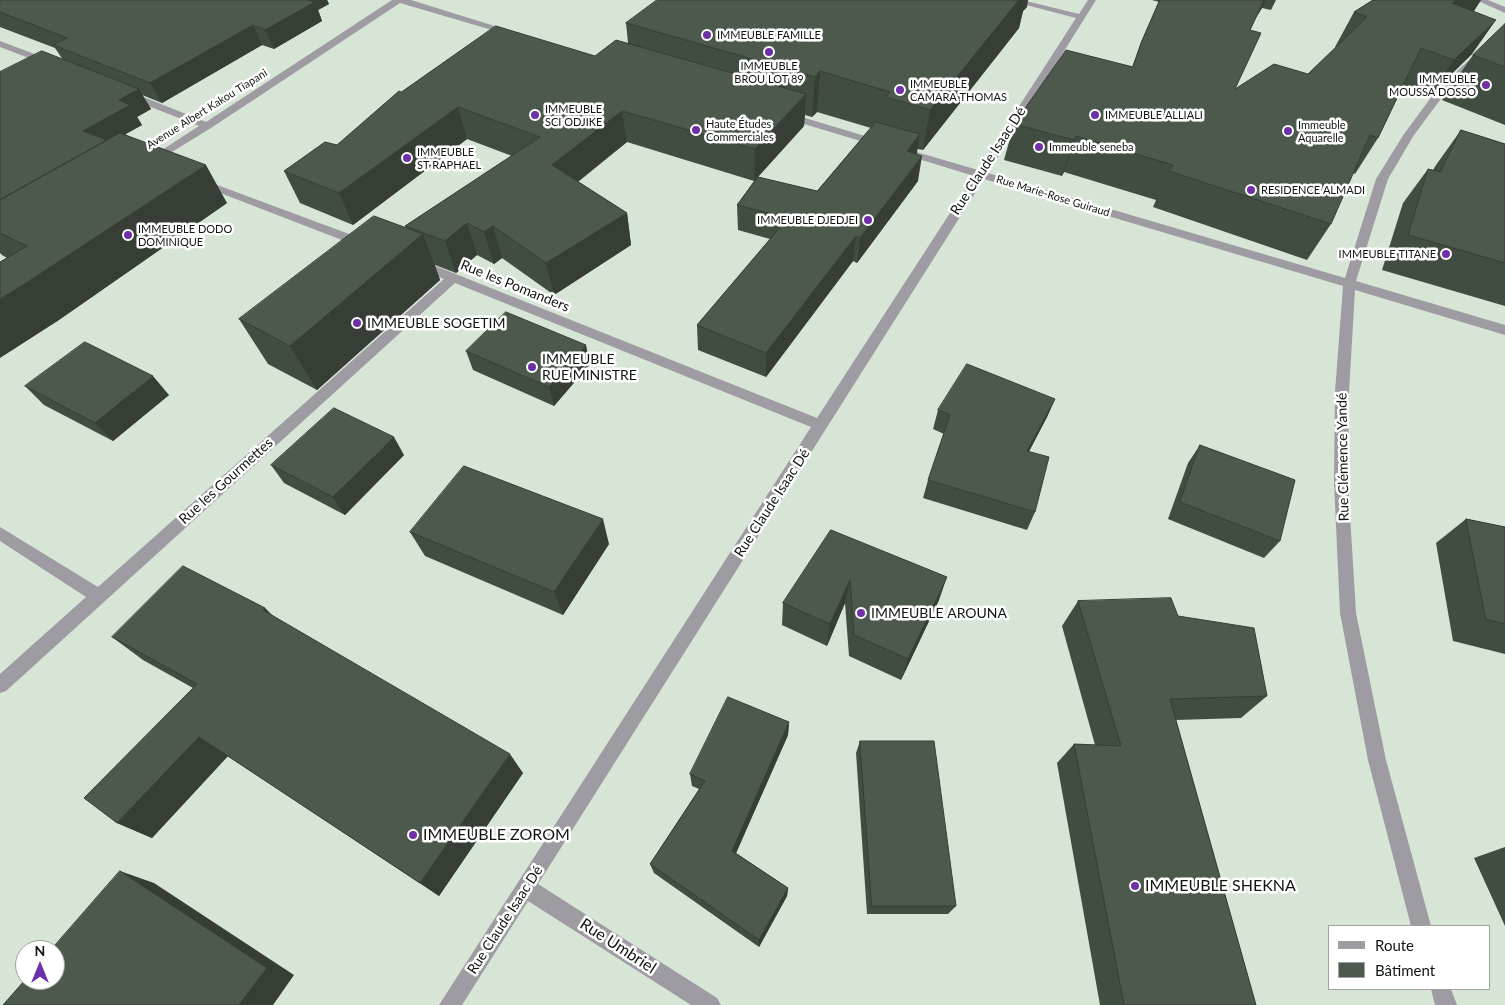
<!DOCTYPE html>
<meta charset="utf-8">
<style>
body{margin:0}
#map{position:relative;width:1505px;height:1005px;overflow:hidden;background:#d7e5d6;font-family:Lato,sans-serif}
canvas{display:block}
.legend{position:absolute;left:1328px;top:925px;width:162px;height:65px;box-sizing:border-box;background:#fff;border:1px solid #a0a2a0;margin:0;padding:6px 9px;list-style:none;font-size:15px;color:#111611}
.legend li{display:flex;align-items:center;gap:10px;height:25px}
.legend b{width:25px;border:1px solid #a0a2a0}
.north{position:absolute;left:15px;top:940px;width:50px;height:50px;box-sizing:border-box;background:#fff;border:1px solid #a0a2a0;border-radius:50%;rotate:0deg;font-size:14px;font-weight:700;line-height:20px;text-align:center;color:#111611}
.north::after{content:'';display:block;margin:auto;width:18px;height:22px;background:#6e30a6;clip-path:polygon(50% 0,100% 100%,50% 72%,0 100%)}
</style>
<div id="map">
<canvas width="1505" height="1005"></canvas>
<ul class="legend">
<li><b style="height:6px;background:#9e9ba2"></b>Route</li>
<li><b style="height:14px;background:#4d594c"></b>Bâtiment</li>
</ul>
<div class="north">N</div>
</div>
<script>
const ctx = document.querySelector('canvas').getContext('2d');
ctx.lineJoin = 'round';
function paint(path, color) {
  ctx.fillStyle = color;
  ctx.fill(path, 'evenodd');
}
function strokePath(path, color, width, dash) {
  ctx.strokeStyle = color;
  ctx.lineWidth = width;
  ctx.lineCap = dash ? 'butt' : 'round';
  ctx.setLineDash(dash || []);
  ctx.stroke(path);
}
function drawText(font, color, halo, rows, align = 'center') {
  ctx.font = font + ' Lato,sans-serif';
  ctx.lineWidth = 5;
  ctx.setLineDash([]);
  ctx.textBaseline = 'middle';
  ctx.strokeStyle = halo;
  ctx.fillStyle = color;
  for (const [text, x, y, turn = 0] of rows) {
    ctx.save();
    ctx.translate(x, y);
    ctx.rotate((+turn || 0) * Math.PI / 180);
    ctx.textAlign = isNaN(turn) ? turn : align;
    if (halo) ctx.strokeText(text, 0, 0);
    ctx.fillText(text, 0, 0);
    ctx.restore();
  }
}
paint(new Path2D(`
 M392,0H411L517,33L512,36L509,35L400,3L211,128L154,163L150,164L145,161L199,126L123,96V92H131L206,122Z
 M1007,0H1022L1079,14L1088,0H1096L988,173L1345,278L1376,179L1404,134L1435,92L1502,29L1505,28V36L1443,96L1414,135L1388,179L1356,281L1505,325V335L1355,290L1349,392L1348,482L1356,613L1386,760L1431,926H1411L1368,760L1340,613L1334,482L1335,392L1343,286L984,179L538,884L717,998L721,1005H691L528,901L462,1005H439L811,427L455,283L6,691L0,693V674L86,597L0,541V527L98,587L444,279L415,267L413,264L415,261H423L817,418L974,176L899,153L898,151L903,148L978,170L1076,18Z
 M1476,0H1488L1505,7V13Z
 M0,41L53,61L55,63L53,65H47L0,47Z
 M785,112L885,142L886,144L881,147L877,146L781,117L780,115Z
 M201,179L368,241L370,244L368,247H360L197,184L195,182Z
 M1431,989H1451L1457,1005H1435Z`), '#9e9ba2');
paint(new Path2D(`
 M0,0H327L329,4L318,10L322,21L274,49L262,45L162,103L142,95L151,109L137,117L142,125L125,134L227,203L56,322L7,258L2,255L0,253V72L63,60L55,48L0,27Z
 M1152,0H1276L1271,10L1262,8L1257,16L1250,30L1235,89L1308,74L1336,48L1335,47L1354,12L1373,0H1481L1474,11L1472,54L1430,95L1403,85L1378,138L1355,174L1353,173L1331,224L1307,260L1153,207L1156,200L1064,172L1062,176L1004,160L1014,124L1132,67L1141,43L1159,2Z
 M1027,7L1023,11L1019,28L923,150L917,149V154L918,181L857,263L853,261L766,377L698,350L697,325L770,239L738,230L737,205L754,181L627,142L578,182L627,213L631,245L554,295L502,258L494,264L477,255L456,273L435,265L440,280L317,390L268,364L239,319L406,228L405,226L512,156L467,139L353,225L300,203L284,171L337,145L401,92L595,56L628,43L626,23ZM817,112L871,128L817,191L758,177L804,126L805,115L812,117Z
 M1505,24V125L1442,100L1473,55Z
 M1461,130L1505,144V306L1382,270L1403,203L1428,169L1433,170L1436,165Z
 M466,351L590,364L554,406L473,370Z
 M25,386L169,395L113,441L44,405Z
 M1055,399L1047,417L1029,451L1035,512L1027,530L923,498L928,480L944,434L933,429L938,410Z
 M1200,445L1280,541L1264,558L1168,519L1188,463Z
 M404,455L345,515L284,483L271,465Z
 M1466,519L1505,527V654L1453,641L1436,543Z
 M831,530L939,600L901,680L849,656L845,603L827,646L782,625L783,603Z
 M410,532L609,544L563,615L425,556Z
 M1078,601L1178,616L1267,696L1241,718L1176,720L1256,1005H1100L1057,763L1074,744L1095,745L1062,626Z
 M265,608L273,616L523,773L439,896L228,756L152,838L117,823L193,688L143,660L112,637Z
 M789,722L788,735L736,853L788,888L787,896L759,947L654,873L650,864L699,789L692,786L690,774Z
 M860,741L956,906L948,914H867L856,753Z
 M1505,847V926L1474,858Z`), '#424d41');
paint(new Path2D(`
 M300,0H327L329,4L318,10L322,21L274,49L265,30Z
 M1016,0H1028L1027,7L1023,11L1019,28L923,150L930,110Z
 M1264,0H1266L1262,8L1257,16Z
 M1457,0H1481L1473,12L1452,3Z
 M1496,20L1472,54L1430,95L1454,60Z
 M253,25L262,45L162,103L150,83Z
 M820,71L817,112L812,117L815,77Z
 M139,89L151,109L137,117L142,125L96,151L83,131L119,100Z
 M806,94L804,126L754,181L755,149Z
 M458,107L467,139L353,225L339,193Z
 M622,111L627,142L558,197L552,165Z
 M920,134L916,159L907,151Z
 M1076,136L1064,172L1062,176L1074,140Z
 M922,156L918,181L857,263L860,238Z
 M206,165L227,203L56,322L0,358V299Z
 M627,213L631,245L554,295L546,263Z
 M467,223L477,255L456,273L445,241Z
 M493,226L502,258L494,264L484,232Z
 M423,234L440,280L317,390L290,346Z
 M856,236L853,261L766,377V353Z
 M586,345L590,364L554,406L549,387Z
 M153,376L169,395L113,441L95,423Z
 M1055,399L1047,417L1020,469L1027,451Z
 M394,437L404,455L345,515L333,497Z
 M603,519L609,544L563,615L554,592Z
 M947,577L939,600L901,680L908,659Z
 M850,580L845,603L827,646L830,624Z
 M265,608L288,632L263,610Z
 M789,722L788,735L733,860L732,851Z
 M199,737L228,756L152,838L117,823Z
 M510,754L523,773L439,896L420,883Z
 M120,871L154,883L294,975L273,1005H239Z
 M788,888L787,896L759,947V940Z`), '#363e35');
const building = new Path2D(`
 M0,0H308L315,2L265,30L253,25L150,83L53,45L67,38L0,12Z
 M657,0H1019L930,110L886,97L890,92L820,71L815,77L626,23Z
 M1160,0H1264L1250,30L1261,33L1235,89L1274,64L1308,74L1367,17L1354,12L1373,0H1457L1452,3L1496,20L1454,60L1421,48L1378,138L1370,135L1331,224L1169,171L1173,165L1076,136L1074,140L1014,124L1066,50L1133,67L1141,43Z
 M1505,24V67L1473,55Z
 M496,26L595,56L616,40L806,94L755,149L622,111L552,165L627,213L546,263L493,226L484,232L467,223L445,241L405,226L540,137L458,107L339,193L284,171L325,142L337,145L399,91L401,92Z
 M42,51L139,89L119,100L130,105L83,131L107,140L0,200V72Z
 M876,122L920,134L907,151L922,156L860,238L856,236L766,353L697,325L788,218L737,205L758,177L817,191Z
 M1461,130L1505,144V263L1408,235L1428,169L1440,172Z
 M120,133L206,165L23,285L0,299V262L27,246L0,233V200Z
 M374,216L423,234L290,346L239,319Z
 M506,312L586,345L549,387L466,351Z
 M85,342L153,376L95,423L25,386Z
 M967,364L1055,399L1027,451L1049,457L1035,512L928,480L950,415L938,410Z
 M334,408L394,437L333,497L271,465Z
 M1200,445L1295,480L1280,541L1180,502Z
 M464,466L603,519L554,592L410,532Z
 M1466,519L1505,527V624L1486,619Z
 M831,530L947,577L908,659L854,635L850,580L830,624L783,603Z
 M183,566L265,608L263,610L510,754L420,883L199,737L117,823L84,798L197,684L112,637Z
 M1171,598L1178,616L1254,628L1267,696L1170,699L1256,1005H1124L1074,744L1121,746L1078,601Z
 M728,697L789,722L732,851L788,888L759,940L650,864L705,781L690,774Z
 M860,741H934L956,906H872Z
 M120,871L267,968L239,1005H3L25,980H55V950H51Z`);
paint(building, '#4d594c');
strokePath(building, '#363e35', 1);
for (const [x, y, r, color] of [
 [707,35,5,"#6e30a6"],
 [769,52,5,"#6e30a6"],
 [1486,85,5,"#6e30a6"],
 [900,90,5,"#6e30a6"],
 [535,115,5,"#6e30a6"],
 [1095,115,5,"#6e30a6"],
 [696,130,5,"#6e30a6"],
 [1288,131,5,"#6e30a6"],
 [1039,147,5,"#6e30a6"],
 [407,158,5,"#6e30a6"],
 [1251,190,5,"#6e30a6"],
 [868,220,5,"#6e30a6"],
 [128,235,5,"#6e30a6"],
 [1446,254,5,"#6e30a6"],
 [357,323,5,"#6e30a6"],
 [532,367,5,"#6e30a6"],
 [861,613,5,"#6e30a6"],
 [413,835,5,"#6e30a6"],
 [1135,886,5,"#6e30a6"]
]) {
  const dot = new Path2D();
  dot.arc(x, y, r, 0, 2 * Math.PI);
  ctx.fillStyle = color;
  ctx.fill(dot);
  strokePath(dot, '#fff', 2);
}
drawText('11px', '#111611', '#fff', [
 ["IMMEUBLE FAMILLE",717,35],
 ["IMMEUBLE",769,66,"center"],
 ["BROU LOT 89",769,79,"center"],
 ["IMMEUBLE",1476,79,"right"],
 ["MOUSSA DOSSO",1476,92,"right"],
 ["IMMEUBLE",910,84],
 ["CAMARA THOMAS",910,97],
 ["IMMEUBLE",545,109],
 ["SCI ODJIKE",545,122],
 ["IMMEUBLE ALLIALI",1105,115],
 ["Haute Études",706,124],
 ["Commerciales",706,137],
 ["Immeuble",1298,125],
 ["Aquarelle",1298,138],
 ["Immeuble seneba",1049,147],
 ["IMMEUBLE",417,152],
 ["ST RAPHAEL",417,165],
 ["RESIDENCE ALMADI",1261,190],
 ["IMMEUBLE DJEDJEI",858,220,"right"],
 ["IMMEUBLE DODO",138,229],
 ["DOMINIQUE",138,242],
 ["IMMEUBLE TITANE",1436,254,"right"]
], 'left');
drawText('11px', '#111611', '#fff', [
 ["Avenue Albert Kakou Tiapani",207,109,-32],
 ["Rue Marie-Rose Guiraud",1053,196,17]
]);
drawText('14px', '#111611', '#fff', [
 ["Rue Claude Isaac Dé",988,161,-57],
 ["Rue les Pomanders",515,286,22],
 ["Rue Clémence Yandé",1343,457,-91],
 ["Rue les Gourmettes",226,481,-42],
 ["Rue Claude Isaac Dé",772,503,-57],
 ["Rue Claude Isaac Dé",505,920,-57]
]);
drawText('14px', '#111611', '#fff', [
 ["IMMEUBLE SOGETIM",367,323],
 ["IMMEUBLE",542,359],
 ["RUE MINISTRE",542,375],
 ["IMMEUBLE AROUNA",871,613]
], 'left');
drawText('16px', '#111611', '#fff', [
 ["IMMEUBLE ZOROM",423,835],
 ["IMMEUBLE SHEKNA",1145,886]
], 'left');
drawText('16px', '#111611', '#fff', [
 ["Rue Umbriel",618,946,33]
]);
</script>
